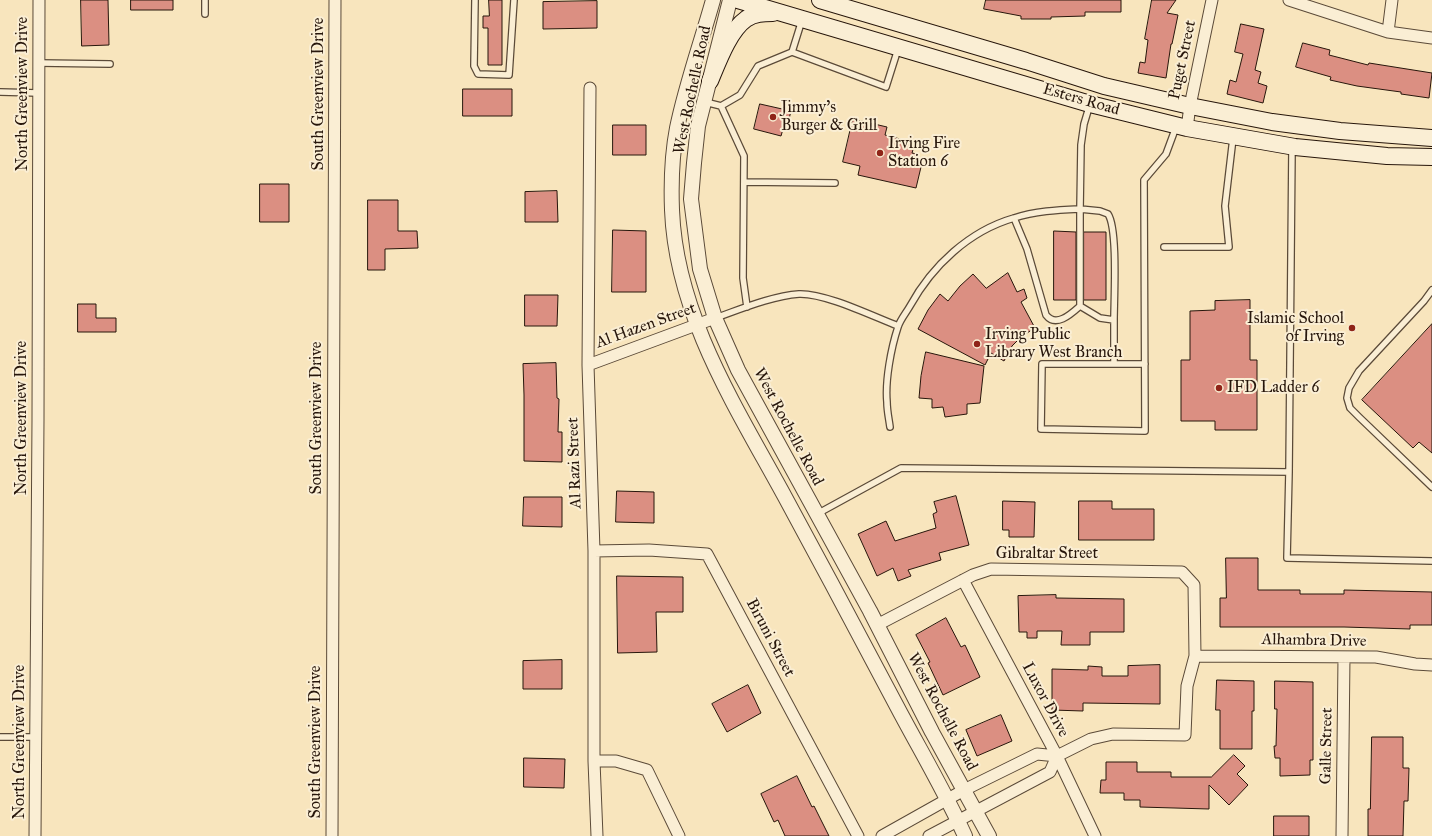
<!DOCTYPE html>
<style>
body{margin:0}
canvas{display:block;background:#f8e5bd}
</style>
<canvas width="1432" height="836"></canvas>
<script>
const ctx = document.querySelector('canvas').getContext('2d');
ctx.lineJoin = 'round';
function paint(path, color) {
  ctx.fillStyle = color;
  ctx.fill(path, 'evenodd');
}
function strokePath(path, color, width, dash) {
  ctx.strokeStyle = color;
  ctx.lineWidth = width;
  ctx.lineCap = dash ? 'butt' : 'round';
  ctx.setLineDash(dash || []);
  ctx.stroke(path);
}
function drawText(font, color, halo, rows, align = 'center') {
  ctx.font = font + ' "IM FELL Great Primer",serif';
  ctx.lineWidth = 4;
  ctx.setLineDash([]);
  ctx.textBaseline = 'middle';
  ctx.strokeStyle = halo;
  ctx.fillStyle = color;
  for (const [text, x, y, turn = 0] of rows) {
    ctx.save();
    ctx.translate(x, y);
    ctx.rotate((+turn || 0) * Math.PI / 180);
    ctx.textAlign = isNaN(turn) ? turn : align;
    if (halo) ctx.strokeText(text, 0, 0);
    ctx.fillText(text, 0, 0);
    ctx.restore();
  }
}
const building = new Path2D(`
 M81,0H108L109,45L82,46Z
 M131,0H173V10H131Z
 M489,0H502V65H488V28H483V16H489Z
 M986,0H1121V12H1085V16L1051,17V19H1021V16L984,9Z
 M1152,0H1176L1167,13L1178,15L1172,44H1171L1166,78L1138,73L1140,62L1145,63L1148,40L1145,39Z
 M597,1V28L543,29V2Z
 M1241,24L1264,29L1255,70L1261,72L1258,83L1267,86L1263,103L1227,94L1230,80L1236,82L1243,54L1235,52Z
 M1303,43L1330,50L1329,55L1368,65L1369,63L1432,73L1429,98L1401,94V92L1357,86L1330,80L1331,77L1296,67Z
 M463,89H512V116H463Z
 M760,104L791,111L788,123L785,122L781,136L754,129Z
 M853,119L887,127L885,135L915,143L912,153L917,154L914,165L921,167L916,188L858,175L860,166L843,162Z
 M613,125H646V155H613Z
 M260,184H289V222H260Z
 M557,191L558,222H525V192Z
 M368,200H398V231H417L418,248L385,249V270H368Z
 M613,230L646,231V292H612Z
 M1054,231L1076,232V300H1054Z
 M1084,232H1106V300H1084Z
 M1008,273L1017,292L1024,289L1027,298L1021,302L1035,328L1022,336L1012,346L1004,361L991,353L985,365L918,329L928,310L940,294L948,301L960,286L973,274L986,288Z
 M525,295H558L557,326H525Z
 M1250,300V360H1257V430H1215V421H1181V360H1190V311L1215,310V301Z
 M78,304H96V318H116V332H78Z
 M1432,324V453L1419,442L1413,448L1362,400Z
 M926,352L984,366L980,403L967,404V414L945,417L943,407L932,408V399L919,398L921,376Z
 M556,363L557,398L559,399L558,432H562V462L524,461V395L523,364Z
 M617,491L654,492V523L616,522Z
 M956,496L969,545L939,553L941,560L908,570L911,576L898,581L893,568L877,576L858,534L886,521L895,541L936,528L933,514L937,512L934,502Z
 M524,497H562V527L523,526Z
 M1003,501L1035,502L1034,537H1009V530H1003Z
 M1079,501H1112V509H1154V540H1079Z
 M1226,558H1258V590H1300V594H1344V590L1432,592V625H1410V629L1344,627H1220V598H1226Z
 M617,576L683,577V612H656L657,652L618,653Z
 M1056,595V598L1124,599V632H1090V645H1061L1062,631H1037V638H1027V632H1019L1018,596Z
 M946,618L961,647L965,645L980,677L943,695L928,663L930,662L916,635Z
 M562,660V689H523V661Z
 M1160,665V704L1083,703V711L1052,710V669L1088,670V666L1102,667V676H1128V666Z
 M1217,680L1254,681V711H1252V749H1220V710H1216Z
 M1275,681L1313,682V760H1310V775L1280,776V758H1275L1274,746H1276L1277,709H1275Z
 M748,685L761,713L727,732L712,704Z
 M1001,715L1012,741L977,756L966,730Z
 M1372,737H1403V768H1409L1408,801H1404L1403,836H1368V809H1370Z
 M1234,755L1245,766L1237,774L1248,785L1229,805L1209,785V809L1140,807V800H1124V793H1100L1101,780H1106V762H1137V772H1171V777H1211Z
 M524,758L565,759L564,788L524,787Z
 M797,776L812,807L814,806L829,836H785L778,820L774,822L761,794Z
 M1274,816H1309V836H1274Z`);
paint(building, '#db8f82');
strokePath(building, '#27160b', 1);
const service = new Path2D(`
 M205,0V14
 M475,0L474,66L478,74L509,75L514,0
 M792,52L886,87L898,49
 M39,63L110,64
 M0,92L39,93
 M705,102L721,106L744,156L743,278L747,307
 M721,106L740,95L758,66L792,52L802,20
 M744,182L835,183
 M1014,218L1027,249L1046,315C1056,328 1071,314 1080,306V209L1100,211L1108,214C1118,229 1114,299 1114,320L1100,318L1080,306
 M1164,247H1229L1225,206L1233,138
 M1432,290L1424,301L1359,371L1349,388L1347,398L1350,408L1359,417L1432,487
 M715,318C741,309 772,296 799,294C825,293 872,316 898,326
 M1114,320V364H1042L1041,429L1145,431L1144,180L1166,154L1176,127
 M1114,364H1145
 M890,427C889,419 887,411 887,402C885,381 891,348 898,327C900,320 906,313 910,306C932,266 969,231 1014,218C1035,211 1058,210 1080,209L1081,145L1084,124L1090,104
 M1289,472L1287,558L1432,561
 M817,514L901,468L1289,472L1292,148
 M0,737H36`);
const minor = new Path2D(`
 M1289,0L1388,32L1432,38
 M1388,32L1392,0
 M590,88L588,365L594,551V761L597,836
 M1187,128L1190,106L1212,0
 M588,365L715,318
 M594,551L649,550L707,554L858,836
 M963,580L1057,756L1095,836
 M877,625L973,575L991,569L1182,572L1194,585L1195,656L1187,686L1185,735L1113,734L1091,739L1057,756
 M1195,656L1376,657L1415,664L1432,665
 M594,761H616L647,770L679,836
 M35,836L38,420L39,0
 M332,836L335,0
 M882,836L964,790L1037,754L1057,756L1050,772L929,836
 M1342,836L1344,657`);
const tertiary = new Path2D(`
 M713,0C701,43 686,84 677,128C672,154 671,183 672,210C676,315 736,407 785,497C824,569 863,642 901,714C923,755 946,794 965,836
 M730,0L698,126L694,163L691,199L700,269L715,318L738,370L870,611L932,732L989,836`);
const secondary = new Path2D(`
 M738,0L1090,104L1187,128L1295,147L1387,156L1432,157
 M820,0L1026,61L1104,86L1190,106L1272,122L1340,131L1432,138
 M710,81C718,62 729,31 746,19C754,13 764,13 773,13`);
strokePath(service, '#5b4a38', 8);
strokePath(minor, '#5b4a38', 13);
strokePath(tertiary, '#5b4a38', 16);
strokePath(secondary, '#27160b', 18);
strokePath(service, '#faeed4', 5.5);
strokePath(minor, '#faeed4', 11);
strokePath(tertiary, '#faeed4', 14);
strokePath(secondary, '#faeed4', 16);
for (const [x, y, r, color] of [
 [773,117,4,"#8f2418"],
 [880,153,4,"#8f2418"],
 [1352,328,4,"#8f2418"],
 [977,344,4,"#8f2418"],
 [1219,388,4,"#8f2418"]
]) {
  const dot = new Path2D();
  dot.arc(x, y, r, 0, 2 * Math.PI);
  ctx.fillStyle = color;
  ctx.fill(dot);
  strokePath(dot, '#faeed4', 1.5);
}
drawText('16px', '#27160b', '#faeed4', [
 ["Puget Street",1183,60,-78],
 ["West Rochelle Road",693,90,-78],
 ["North Greenview Drive",23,94,-90],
 ["South Greenview Drive",319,94,-90],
 ["Esters Road",1081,100,16],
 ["Al Hazen Street",646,326,-20],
 ["North Greenview Drive",22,418,-90],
 ["South Greenview Drive",317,418,-90],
 ["West Rochelle Road",788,427,62],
 ["Al Razi Street",575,463,-92],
 ["Gibraltar Street",1047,554],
 ["Biruni Street",770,638,62],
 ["Alhambra Drive",1314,641,1],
 ["Luxor Drive",1045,700,62],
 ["West Rochelle Road",942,712,62],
 ["North Greenview Drive",20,742,-90],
 ["South Greenview Drive",316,742,-90],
 ["Galle Street",1327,746,-89]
]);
drawText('16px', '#27160b', '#faeed4', [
 ["Jimmy's",781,108],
 ["Burger & Grill",781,126],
 ["Irving Fire",888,144],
 ["Station 6",888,162],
 ["Islamic School",1344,319,"right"],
 ["of Irving",1344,337,"right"],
 ["Irving Public",985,335],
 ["Library West Branch",985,353],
 ["IFD Ladder 6",1227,388]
], 'left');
</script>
